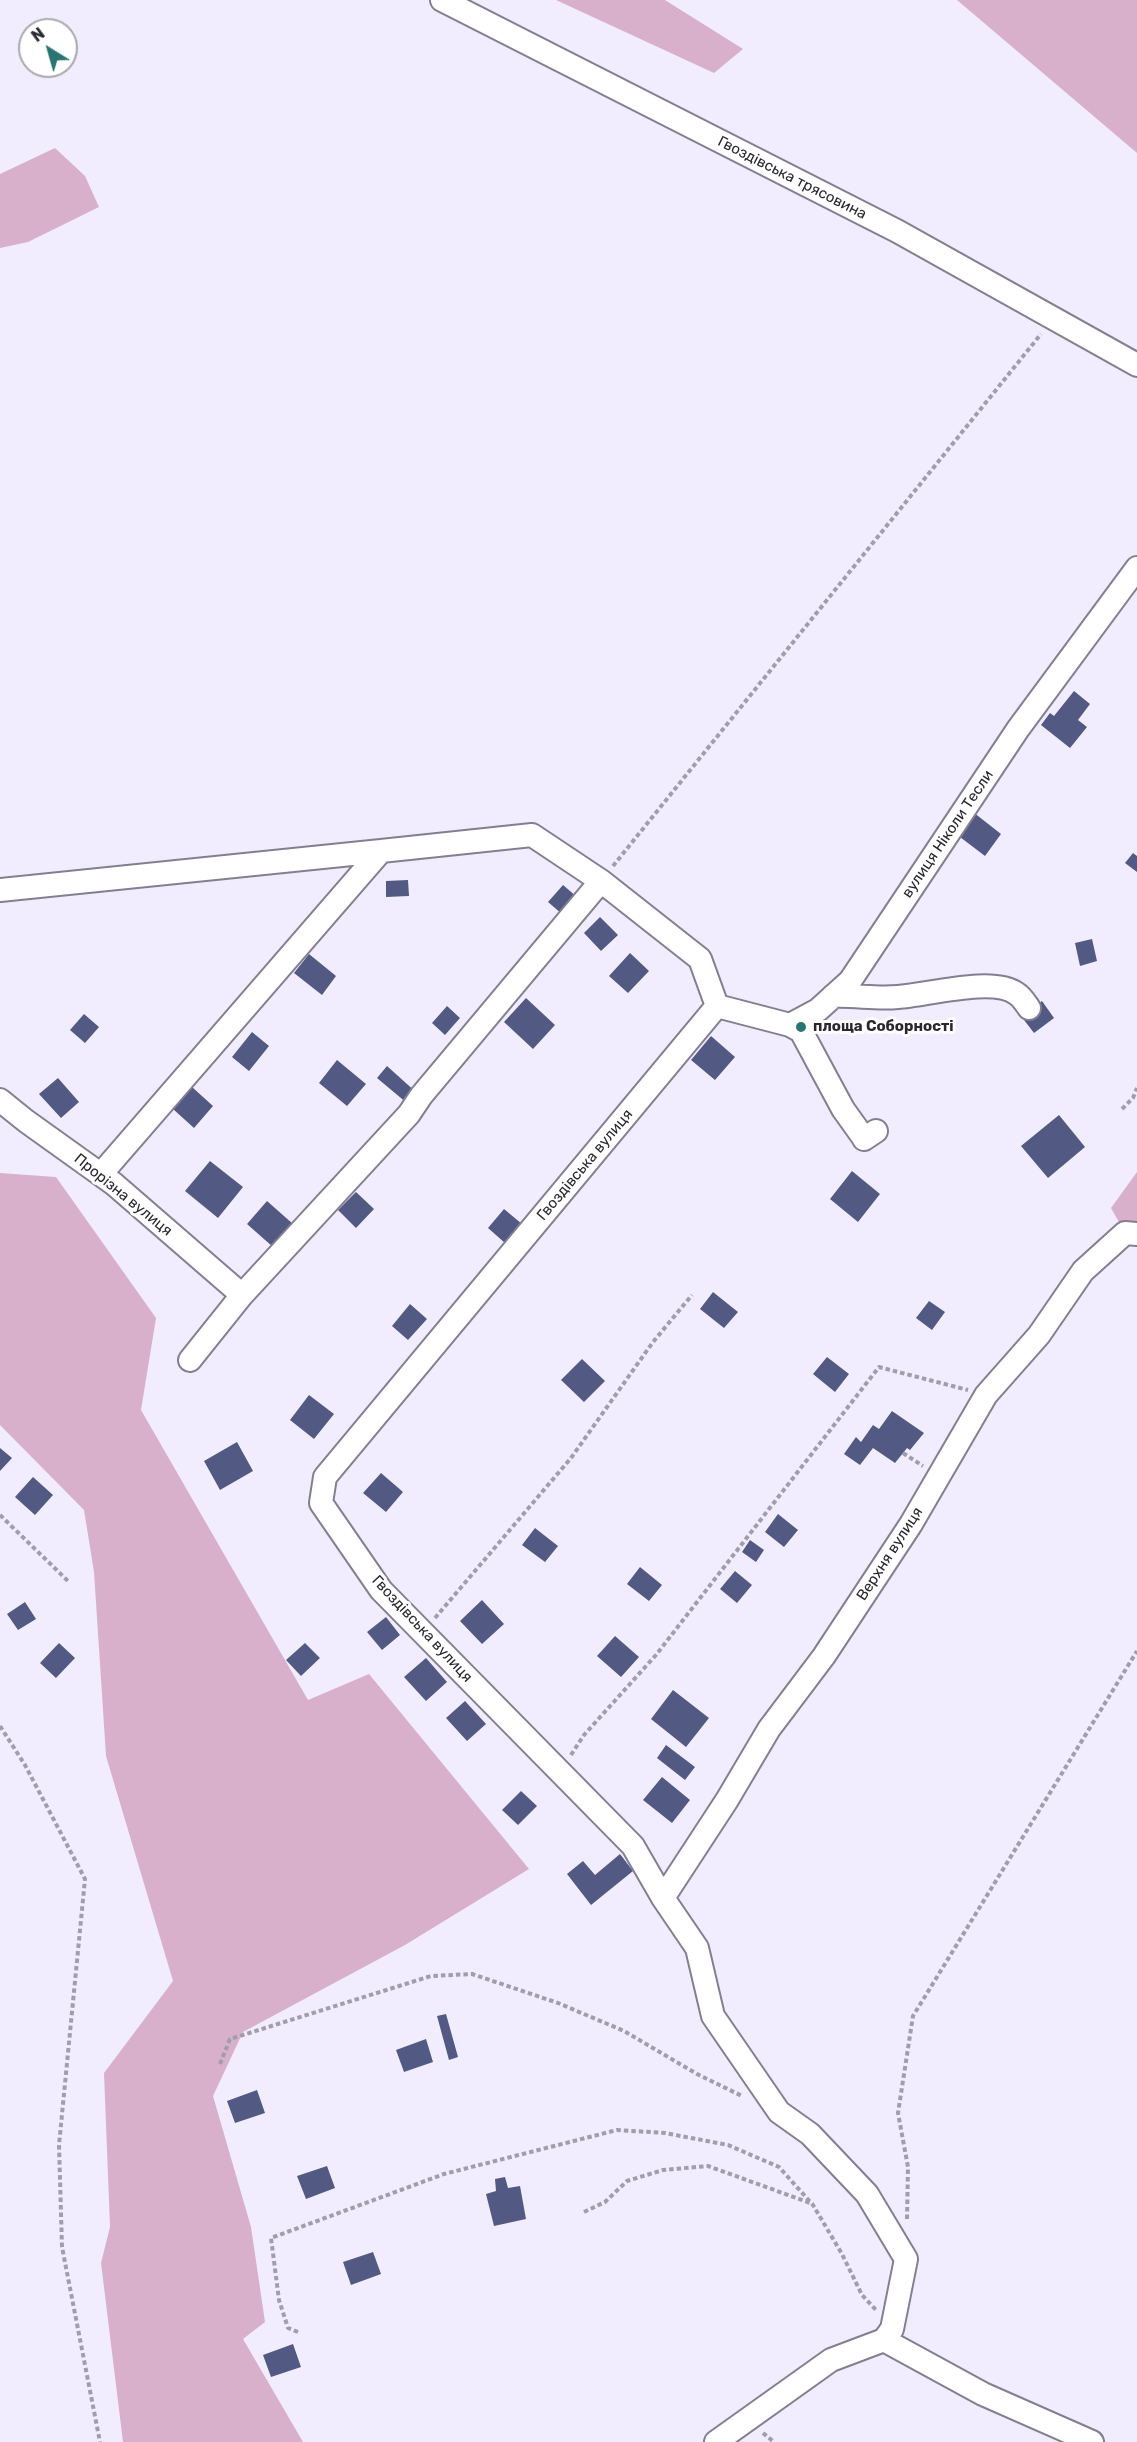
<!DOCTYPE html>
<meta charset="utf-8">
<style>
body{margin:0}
#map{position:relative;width:1137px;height:2442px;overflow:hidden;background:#f1edfe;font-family:Rubik,sans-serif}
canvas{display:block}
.north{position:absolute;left:18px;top:18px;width:60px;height:60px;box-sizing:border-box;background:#fff;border:2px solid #aaa9ac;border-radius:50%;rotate:323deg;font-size:16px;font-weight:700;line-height:24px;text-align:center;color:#2a282f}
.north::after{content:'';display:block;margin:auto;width:21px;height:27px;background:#2a7472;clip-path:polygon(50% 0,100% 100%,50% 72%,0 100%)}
</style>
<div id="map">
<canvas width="1137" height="2442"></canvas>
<div class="north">N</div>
</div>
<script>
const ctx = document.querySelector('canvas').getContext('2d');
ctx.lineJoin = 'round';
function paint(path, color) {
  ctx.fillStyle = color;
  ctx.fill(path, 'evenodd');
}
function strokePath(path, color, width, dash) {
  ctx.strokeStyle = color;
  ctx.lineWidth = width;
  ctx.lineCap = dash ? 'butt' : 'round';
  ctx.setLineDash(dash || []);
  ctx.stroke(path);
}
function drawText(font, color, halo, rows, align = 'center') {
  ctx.font = font + ' Rubik,sans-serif';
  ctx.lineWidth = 6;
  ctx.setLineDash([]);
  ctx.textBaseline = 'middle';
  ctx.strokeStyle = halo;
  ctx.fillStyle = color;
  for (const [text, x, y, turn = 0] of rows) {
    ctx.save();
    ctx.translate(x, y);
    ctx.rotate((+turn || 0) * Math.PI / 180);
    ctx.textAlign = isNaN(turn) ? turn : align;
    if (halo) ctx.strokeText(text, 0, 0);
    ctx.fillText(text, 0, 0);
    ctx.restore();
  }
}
paint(new Path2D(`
 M556,0H665L743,49L714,73Z
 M957,0H1137V153Z
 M55,148L85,176L99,207L28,242L0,248V174Z
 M1137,1172V1234L1125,1233L1111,1208Z
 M0,1173L56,1177L156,1318L141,1410L308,1700L369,1674L529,1869L405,1945L243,2032L213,2096L251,2227L265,2322L243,2339L303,2442H123L101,2263L110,2227L104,2073L173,1981L106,1756L94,1572L84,1510L0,1425Z`), '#d9b0cc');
paint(new Path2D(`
 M1074,691L1090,704L1078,720L1087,727L1070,748L1041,725L1050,713L1054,716Z
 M973,812L1001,834L985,856L956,834Z
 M1133,853L1137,856V872L1125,863Z
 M408,880L409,896L386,897V881Z
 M563,885L577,897L562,914L548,902Z
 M600,917L618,935L601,951L584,933Z
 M1092,939L1097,961L1080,966L1075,943Z
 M630,953L649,971L628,993L609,976Z
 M309,954L336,976L322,995L294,973Z
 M526,998L555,1025L533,1049L504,1022Z
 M1042,1001L1054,1018L1034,1033L1021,1016Z
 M447,1006L460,1018L445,1035L432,1023Z
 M84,1014L99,1027L85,1043L70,1030Z
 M252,1032L269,1046L249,1071L232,1057Z
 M711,1036L735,1057L715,1080L691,1060Z
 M337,1060L366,1084L347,1106L319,1083Z
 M387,1066L417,1093L408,1104L377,1078Z
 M58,1078L79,1102L61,1118L39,1094Z
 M192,1087L213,1106L194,1128L173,1109Z
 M1059,1115L1085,1147L1048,1178L1021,1146Z
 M210,1161L243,1187L218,1218L185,1191Z
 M852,1171L880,1194L858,1222L830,1199Z
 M356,1192L374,1209L356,1228L338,1210Z
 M267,1201L293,1224L273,1247L247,1224Z
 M504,1209L522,1224L505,1243L488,1228Z
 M713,1292L738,1312L724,1328L700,1309Z
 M929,1301L945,1312L932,1330L916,1318Z
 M410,1304L427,1319L408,1340L392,1326Z
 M827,1357L849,1374L835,1392L813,1374Z
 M582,1359L605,1381L584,1402L561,1380Z
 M309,1395L334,1414L314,1439L290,1420Z
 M892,1411L924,1433L910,1450L907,1448L895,1463L873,1448L860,1465L844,1454L856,1437L861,1442L873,1425L879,1429Z
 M237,1442L253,1471L220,1490L204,1461Z
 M0,1448L12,1458L0,1471Z
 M381,1473L403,1492L386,1512L363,1493Z
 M33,1477L53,1495L35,1515L15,1497Z
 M778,1514L798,1530L784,1547L765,1532Z
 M535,1528L558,1546L545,1562L522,1545Z
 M750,1540L764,1550L756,1562L742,1552Z
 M640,1567L662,1585L649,1601L627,1584Z
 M735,1571L752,1585L737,1603L720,1589Z
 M482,1600L504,1624L482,1644L460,1621Z
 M25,1602L36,1619L18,1630L7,1614Z
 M386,1617L400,1635L382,1650L367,1632Z
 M615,1636L639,1657L621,1677L597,1656Z
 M59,1643L75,1658L56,1678L40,1663Z
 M305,1643L320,1658L301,1676L286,1660Z
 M426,1658L447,1682L426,1701L404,1677Z
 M673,1690L709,1718L686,1747L651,1719Z
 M465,1701L486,1724L467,1741L446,1718Z
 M666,1745L695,1767L685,1780L657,1758Z
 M662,1777L690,1800L672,1823L643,1800Z
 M521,1791L537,1806L518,1825L502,1810Z
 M620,1854L633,1871L591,1905L567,1874L583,1861L595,1875Z
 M446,2014L458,2057L449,2060L437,2016Z
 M426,2039L433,2062L404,2072L396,2050Z
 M257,2090L265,2113L235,2123L227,2101Z
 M327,2166L335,2188L306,2199L297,2176Z
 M505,2177L508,2188L520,2186L526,2219L494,2226L486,2194L496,2191L495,2179Z
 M373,2252L381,2274L351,2285L343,2262Z
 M293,2344L301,2367L271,2377L263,2355Z`), '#525982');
const street = new Path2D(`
 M442,0L897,231L1137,365
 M0,890L381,851
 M833,996C855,995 876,999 898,997C927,995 994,976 1017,994C1022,997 1026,1004 1029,1008
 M717,1006L790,1025L818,1010L850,981L1018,729L1137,568
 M790,1025L801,1031L843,1109L863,1137L864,1139L876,1131
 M0,1100L26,1121L114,1184L242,1295
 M101,1174L381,851L532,835L601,881L700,959L717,1006L325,1477L321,1503L381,1590L633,1846L663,1898L697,1948L713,2016L779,2112L810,2134L867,2194L906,2259L892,2329L884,2340L831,2360L716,2442
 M190,1360L242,1295L409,1114L421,1096L601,881
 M663,1898L727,1800L769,1729L824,1656L911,1524L986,1395L1039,1335L1083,1271L1125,1233L1137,1234
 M884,2340L983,2394L1092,2442`);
strokePath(street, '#837f91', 26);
strokePath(new Path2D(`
 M613,866L1041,334
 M1122,1109L1133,1098L1137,1088
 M903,1453L923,1466
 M0,1515L69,1582
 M435,1618L571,1458L653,1342L692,1295
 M0,1726L25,1765L85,1879L59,2145L62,2247L100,2442
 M571,1755L584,1735L656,1655L879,1367L968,1390
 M220,2064L230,2039L431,1976L472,1974L558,2003L624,2031L697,2074L742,2096
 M584,2212L605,2202L627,2181L663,2170L708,2166L813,2204
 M907,2219L908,2167L898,2113L913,2016L1137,1651
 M298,2332L288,2328L279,2300L271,2238L444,2174L617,2130L665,2133L728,2145L779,2167L813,2205L842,2254L862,2295L876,2310
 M763,2433L774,2442`), '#a19daa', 4, [4.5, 3]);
strokePath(street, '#fff', 22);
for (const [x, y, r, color] of [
 [801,1027,6,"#2a7472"]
]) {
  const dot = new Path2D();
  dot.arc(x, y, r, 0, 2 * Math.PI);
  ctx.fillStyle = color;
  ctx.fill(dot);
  strokePath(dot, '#fff', 2);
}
drawText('15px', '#2a282f', '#fff', [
 ["Гвоздівська трясовина",792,178,27],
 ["вулиця Ніколи Тесли",948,834,-56],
 ["Гвоздівська вулиця",585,1165,-50],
 ["Прорізна вулиця",123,1195,39],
 ["Верхня вулиця",890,1554,-57],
 ["Гвоздівська вулиця",422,1629,47]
]);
drawText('bold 15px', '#2a282f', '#fff', [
 ["площа Соборності",813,1027]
], 'left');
</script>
